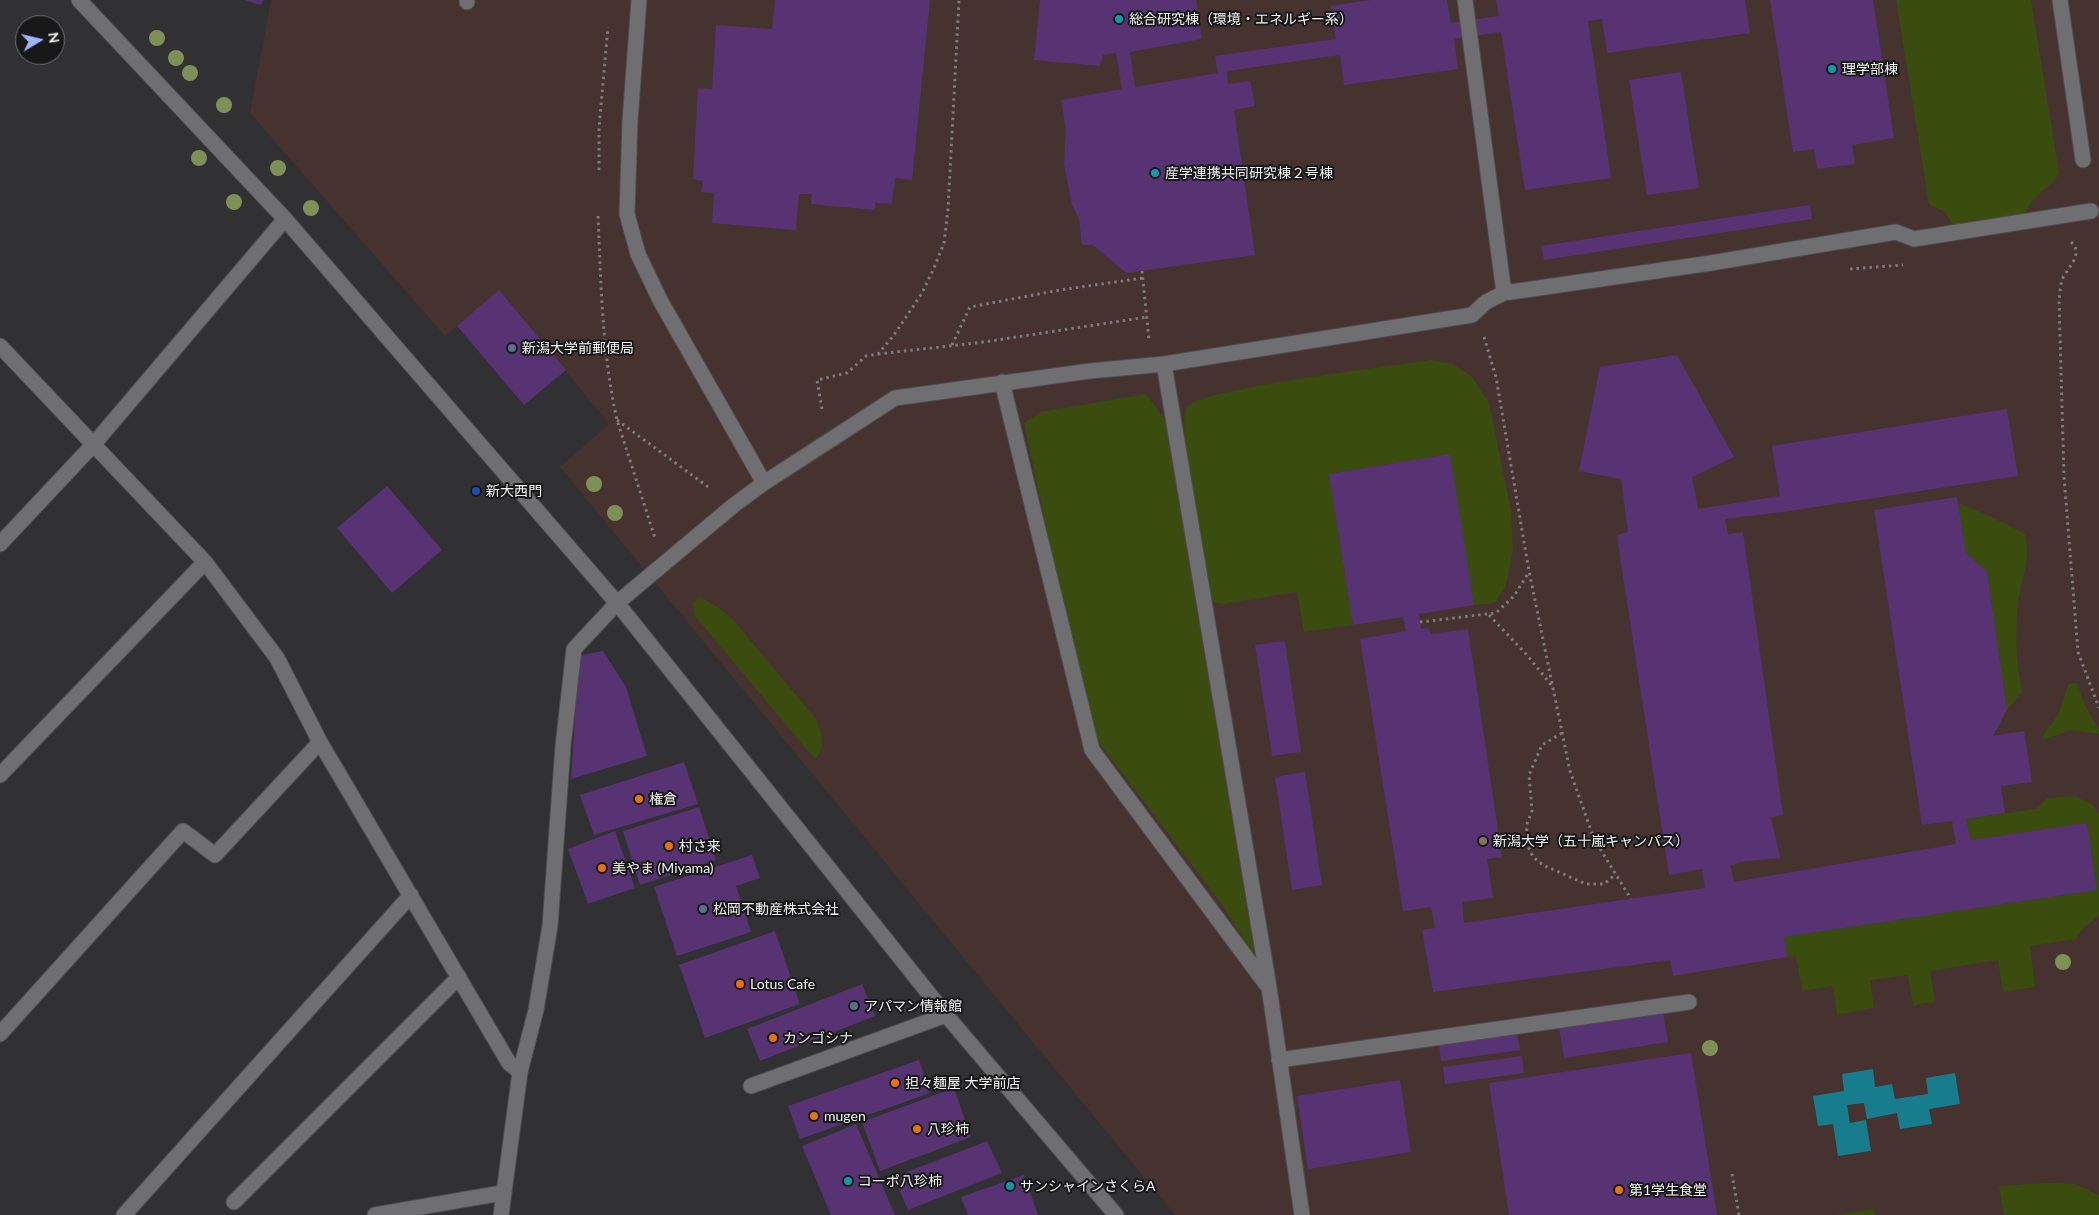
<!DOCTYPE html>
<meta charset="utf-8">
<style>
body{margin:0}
#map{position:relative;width:2099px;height:1215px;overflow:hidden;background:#313032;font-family:Lato,sans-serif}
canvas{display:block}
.north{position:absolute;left:15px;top:15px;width:50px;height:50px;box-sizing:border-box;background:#181819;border:1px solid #6f6f70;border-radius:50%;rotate:81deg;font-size:14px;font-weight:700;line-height:20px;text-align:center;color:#f2f2f3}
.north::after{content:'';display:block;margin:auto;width:18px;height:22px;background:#a1b3fd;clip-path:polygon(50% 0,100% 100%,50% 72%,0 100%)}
</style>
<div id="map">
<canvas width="2099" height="1215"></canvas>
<div class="north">N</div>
</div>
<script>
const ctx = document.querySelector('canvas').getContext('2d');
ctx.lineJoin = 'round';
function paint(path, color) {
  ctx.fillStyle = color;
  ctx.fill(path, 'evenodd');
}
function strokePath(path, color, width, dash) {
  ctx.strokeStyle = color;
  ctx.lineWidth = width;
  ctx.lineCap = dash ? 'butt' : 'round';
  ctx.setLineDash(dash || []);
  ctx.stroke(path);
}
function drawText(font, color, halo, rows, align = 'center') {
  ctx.font = font + ' Lato,"Noto Sans JP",sans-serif';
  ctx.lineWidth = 4;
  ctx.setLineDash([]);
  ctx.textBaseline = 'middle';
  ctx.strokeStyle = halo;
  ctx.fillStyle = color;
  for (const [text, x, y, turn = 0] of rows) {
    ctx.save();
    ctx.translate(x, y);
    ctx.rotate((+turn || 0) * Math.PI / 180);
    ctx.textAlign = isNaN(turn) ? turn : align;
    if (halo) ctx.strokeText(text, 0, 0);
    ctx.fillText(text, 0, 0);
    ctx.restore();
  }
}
paint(new Path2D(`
 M271,0H2099V1215H1175L560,467L609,424L500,291L445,336L250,113Z`), '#46322f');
paint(new Path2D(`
 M1896,0H2031L2059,173C2054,185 2039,191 2031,203C2027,208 2027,212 2021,216L1954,226L1945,212L1929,204Z
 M1431,360L1453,364L1472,377L1489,403L1511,511L1513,549L1506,585L1495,603L1474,605L1449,454L1329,474L1353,625L1304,632L1297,592L1223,604L1215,603L1211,597C1206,568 1175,424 1187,407C1198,389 1398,365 1431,360Z
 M1146,394L1165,420L1255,956L1221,903L1098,741L1076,666L1024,423L1041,412Z
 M1958,503L1994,518L2025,534C2032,559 2021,578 2018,603C2015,633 2016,661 2022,692L2007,710L1987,572L1966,553Z
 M700,597L719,608L733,620L816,719C821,732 827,748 815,759L695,616L693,602Z
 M2074,683H2077L2085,705L2099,729V734L2070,730L2044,740L2042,736C2048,728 2054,722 2059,712C2063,703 2064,693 2069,684Z
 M2075,796L2093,805L2099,814V916L2084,927L2076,939L2030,946L2035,987L2003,992L1998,960L1930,971L1935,1002L1913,1005L1908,975L1870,980L1874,1008L1837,1015L1833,986L1802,991L1796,956L1787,957L1784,937L2097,890L2087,823L1971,840L1966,819L2036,809L2047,798Z
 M2045,1183L2075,1184L2099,1195V1215H2004L1999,1186Z
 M1874,1209L1875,1215H1836Z`), '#3b4d0e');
paint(new Path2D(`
 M1873,1069L1875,1087L1892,1084L1895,1099L1928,1094L1926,1078L1955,1073L1960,1104L1929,1109L1932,1124L1900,1129L1897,1113L1867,1119L1864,1103L1847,1105L1850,1123L1866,1120L1871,1151L1838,1156L1833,1124L1818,1126L1813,1096L1844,1091L1842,1074Z`), '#177d8c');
paint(new Path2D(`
 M244,0H263L261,5Z
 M775,0H930L912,180L895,178L892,204L875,203V210L811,204L812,194H799L796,230L712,223L714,193L701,192L703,181L693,179L698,88L712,89L716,25L772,29Z
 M1040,0H1196L1202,39L1130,52L1135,87L1218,73L1215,56L1336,39L1331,6L1371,0H1447L1451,23L1499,16L1496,0H1745L1750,33L1607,53L1602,19L1588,21L1611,178L1525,190L1501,32L1454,39L1458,69L1344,85L1340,55L1227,71L1228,84L1250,81L1255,106L1234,110L1255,255L1126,273L1093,245H1082L1079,219L1072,205L1064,164L1066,130L1061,100L1122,89L1116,53L1103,55L1100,66L1034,60Z
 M1770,0H1873L1894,138L1852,145L1855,164L1817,169L1814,149L1793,152Z
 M1681,72L1699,188L1647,195L1629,80Z
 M1810,205L1812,219L1544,260L1541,246Z
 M499,290L566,370L524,405L457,326Z
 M1677,355L1734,457L1692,477L1698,509L1780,496L1772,446L2007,409L2018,476L1783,512L1725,519L1728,534L1743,532L1783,815L1771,817L1780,858L1740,862L1730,866L1734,882L1956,844L1952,821L1922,825L1874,510L1957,497L1966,553L1987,572L2007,710L1993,736L2024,731L2032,782L2001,786L2005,813L1966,819L1971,840L2087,823L2097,890L1784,937L1787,957L1673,976L1670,960L1433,992L1422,930L1435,928L1431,907L1403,911L1360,639L1406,631L1403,617L1353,625L1329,474L1450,454L1474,605L1419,614L1421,629L1428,628L1431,634L1468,629L1502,857L1487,859L1493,898L1462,902L1464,923L1705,888L1702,869L1669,875L1619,550L1617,535L1628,532L1621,479L1579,471L1600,367Z
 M387,486L442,550L392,593L337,528Z
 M1285,641L1301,752L1272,756L1255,645Z
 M603,651L626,687L647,756L571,779L579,656Z
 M684,762L698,804L594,835L580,795Z
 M1305,772L1322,885L1292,890L1275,777Z
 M699,807L716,860L640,885L623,831Z
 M615,831L635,888L588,904L568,849Z
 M752,855L760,878L736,886L751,932L677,956L654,887Z
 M775,931L800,1004L705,1038L679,965Z
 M862,984L875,1016L760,1061L747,1029Z
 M1663,1012L1668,1042L1564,1058L1559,1028Z
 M1517,1034L1520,1050L1441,1061L1439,1045Z
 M1691,1053L1717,1215H1509L1489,1083Z
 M1522,1056L1524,1073L1445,1084L1443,1067Z
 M919,1060L930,1093L800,1139L788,1106Z
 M1400,1080L1411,1152L1308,1169L1297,1096Z
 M954,1088L971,1137L880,1171L862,1122Z
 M856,1124L895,1215H831L802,1146Z
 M987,1141L1002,1173L908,1210L894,1177Z
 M1024,1175L1038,1215H968L961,1197Z`), '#583373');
const minor = new Path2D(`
 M79,0L285,219L617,603L946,1015L1116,1215
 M639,0L630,121L627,214L638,254L660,300L764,483
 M1465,0L1504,293
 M2060,0L2083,160
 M467,2V0
 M0,346L205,562L277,658L320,742L509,1063L520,1072
 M1164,364L1269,987L1302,1215
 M1002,382L1092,750L1266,984
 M0,544L93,445L285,219
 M0,775L205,562
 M0,1034L183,831L215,855L320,742
 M1279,1060L1689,1002
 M751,1086L946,1015
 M234,1202L459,977
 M124,1215L411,895
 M375,1215L502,1193
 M501,1215L520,1072L536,1010L550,926L563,746L574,649L617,603L734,505L764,483L895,398L1090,371L1164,364L1472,315L1486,302L1504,293L1711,263L1896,232L1914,239L2091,211`);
strokePath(minor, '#4d4c4e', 17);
strokePath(new Path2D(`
 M599,170V128L608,27
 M598,216C601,284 602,353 617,420L655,538
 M2071,242C2085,254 2066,269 2062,280C2060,287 2060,294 2059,300L2064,477L2078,652L2099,708
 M1850,269L1903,265
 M1142,271L1149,340
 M1484,337L1496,377L1529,571L1570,771L1594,839L1631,899
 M952,345L970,307L1060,290L1143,278
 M878,354L984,342L1147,317
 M822,409L817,380L847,373L866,356L878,354L894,335L922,293L934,268L944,243L948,210L959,0
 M617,420L711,489
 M1489,615L1527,655L1552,686
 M1420,622L1496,613L1514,596L1529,572
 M1562,733L1542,745L1529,775L1532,811L1527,824L1526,842L1533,857L1543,865L1586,884H1604L1616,874
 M1732,1174L1739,1215`), '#7c7b7d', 3, [2.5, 4]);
strokePath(minor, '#6f6e71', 15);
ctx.fillStyle = '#7d9157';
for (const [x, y] of [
 [157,38],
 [176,58],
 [190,73],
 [224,105],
 [199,158],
 [278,168],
 [234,202],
 [311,208],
 [594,484],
 [615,513],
 [2063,962],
 [1710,1048]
]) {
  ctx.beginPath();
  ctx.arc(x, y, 8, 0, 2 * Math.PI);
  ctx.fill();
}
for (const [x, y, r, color] of [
 [1119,19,5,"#0f9aa8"],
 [1832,69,5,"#0f9aa8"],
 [1155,173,5,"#0f9aa8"],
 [512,348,5,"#5c6f8a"],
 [476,491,5,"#1a4fb4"],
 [639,799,5,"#e8710a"],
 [1483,841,5,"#8d6e63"],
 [669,846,5,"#e8710a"],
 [602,868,5,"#e8710a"],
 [703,909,5,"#5c6f8a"],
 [740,984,5,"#e8710a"],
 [854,1006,5,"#5c6f8a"],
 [773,1038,5,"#e8710a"],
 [895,1083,5,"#e8710a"],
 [814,1116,5,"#e8710a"],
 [917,1129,5,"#e8710a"],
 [848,1181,5,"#0f9aa8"],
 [1010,1186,5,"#0f9aa8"],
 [1619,1190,5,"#e8710a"]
]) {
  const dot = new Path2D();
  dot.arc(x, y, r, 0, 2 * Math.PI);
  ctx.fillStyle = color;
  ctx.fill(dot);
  strokePath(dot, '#181819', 2);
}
drawText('14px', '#f2f2f3', '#181819', [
 ["総合研究棟（環境・エネルギー系）",1129,19],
 ["理学部棟",1842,69],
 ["産学連携共同研究棟２号棟",1165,173],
 ["新潟大学前郵便局",522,348],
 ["新大西門",486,491],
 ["権倉",649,799],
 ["新潟大学（五十嵐キャンパス）",1493,841],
 ["村さ来",679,846],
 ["美やま (Miyama)",612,868],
 ["松岡不動産株式会社",713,909],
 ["Lotus Cafe",750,984],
 ["アパマン情報館",864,1006],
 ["カンゴシナ",783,1038],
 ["担々麺屋 大学前店",905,1083],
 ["mugen",824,1116],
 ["八珍柿",927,1129],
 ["コーポ八珍柿",858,1181],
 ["サンシャインさくらA",1020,1186],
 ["第1学生食堂",1629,1190]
], 'left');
</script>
